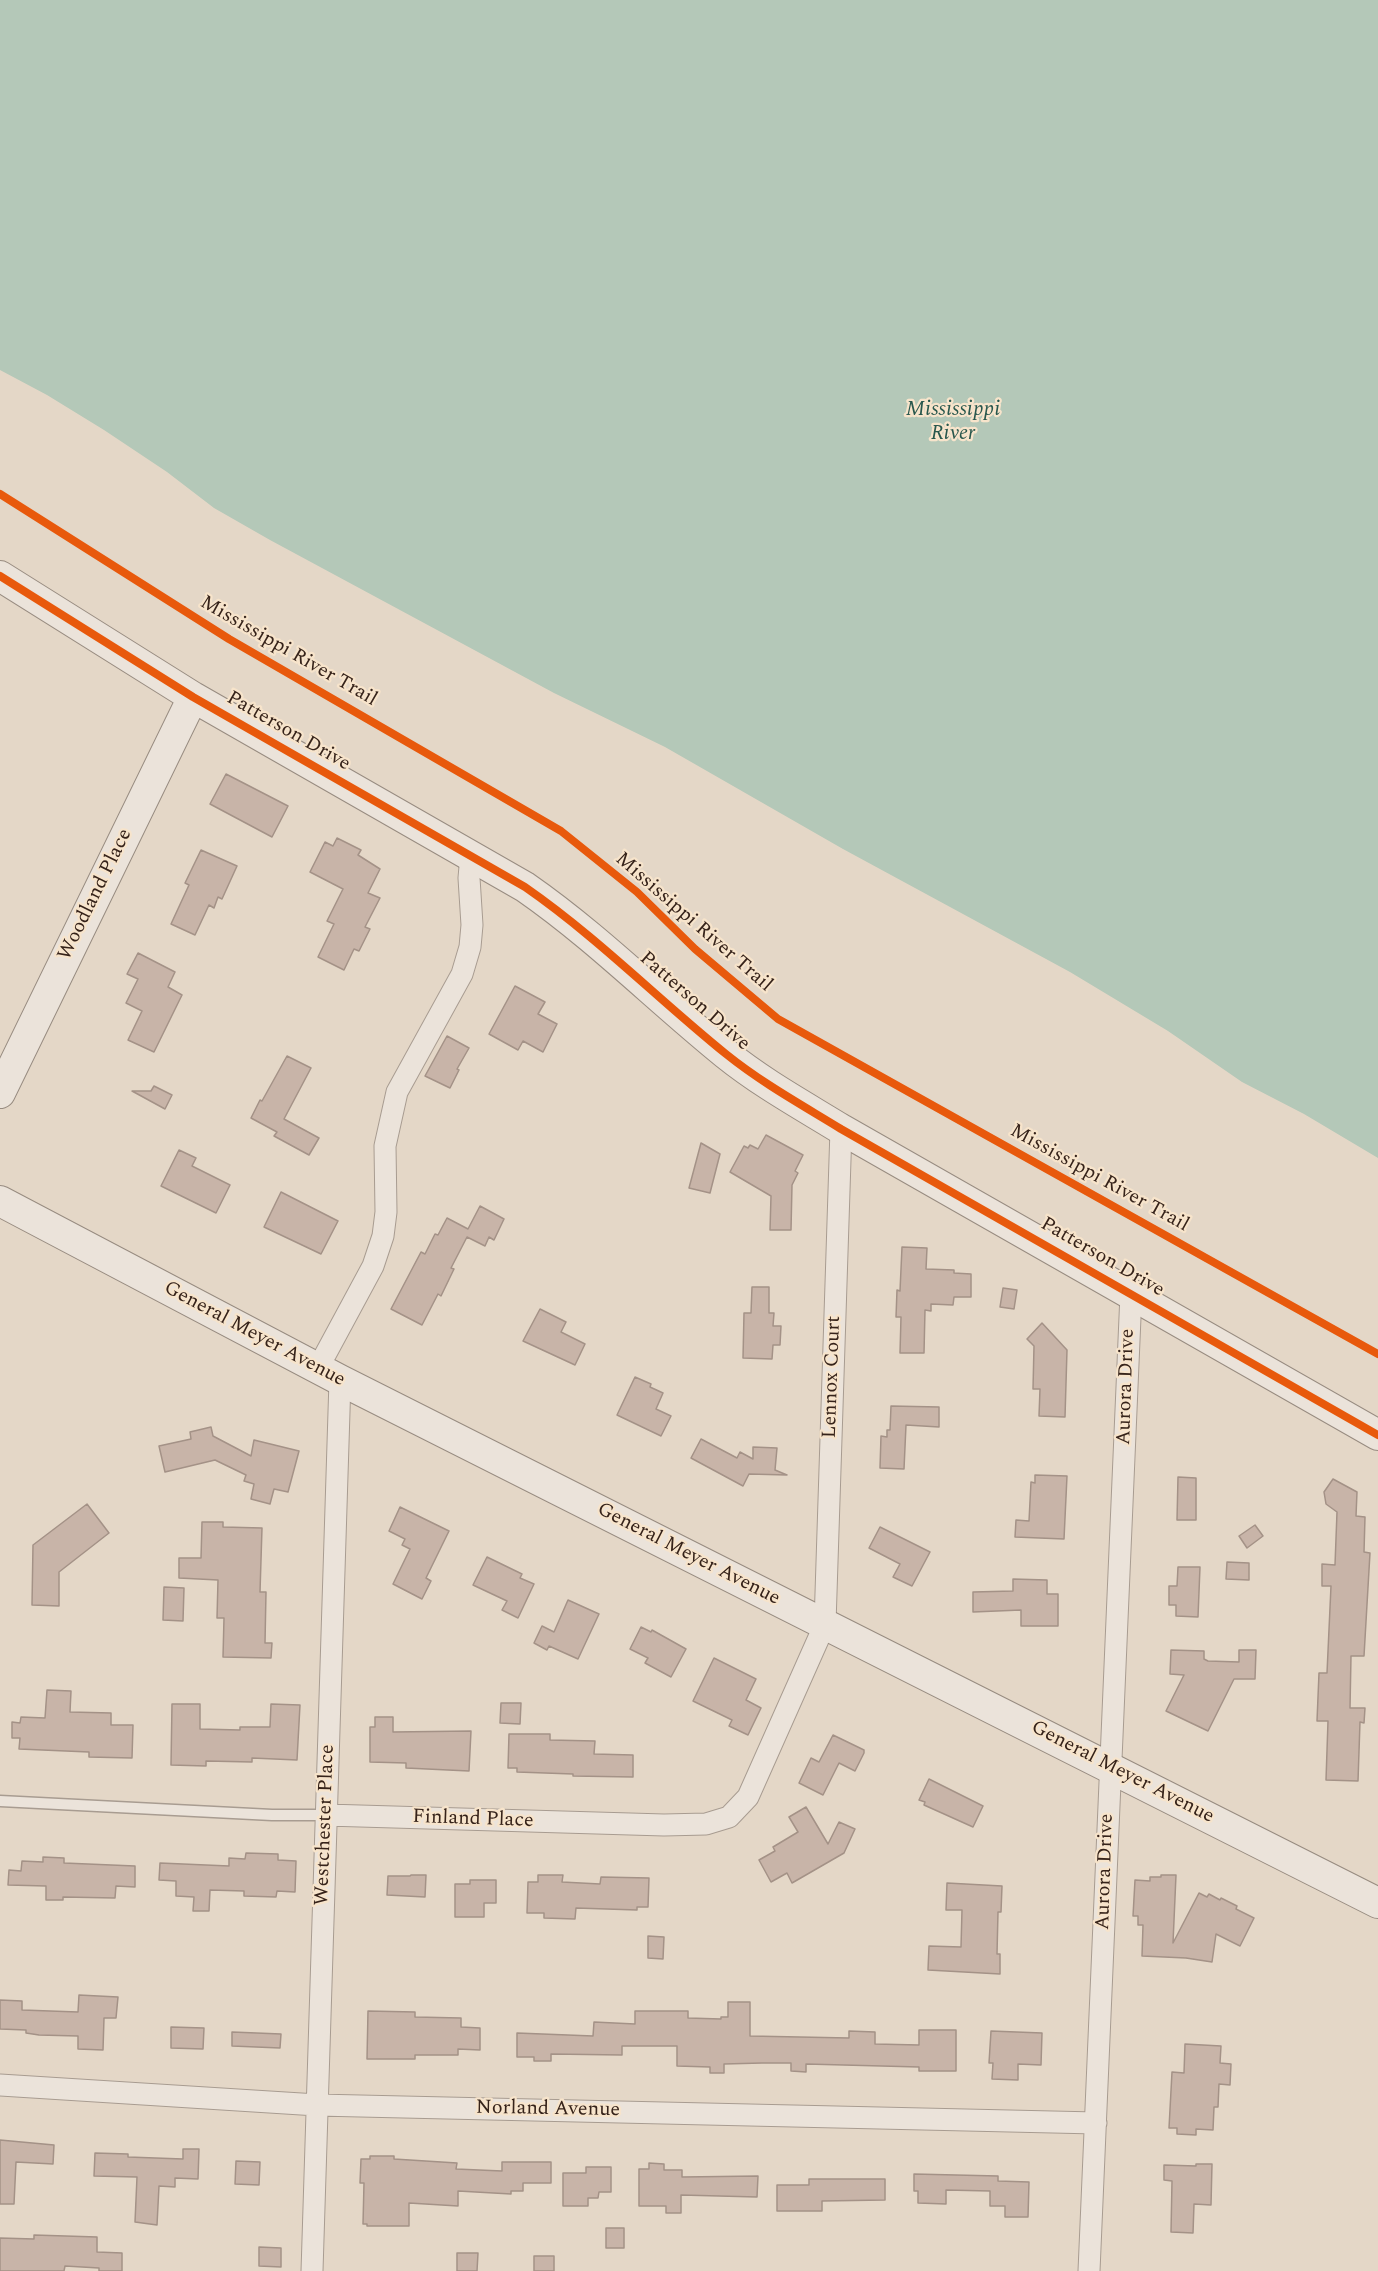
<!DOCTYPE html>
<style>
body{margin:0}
canvas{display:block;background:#e4d7c7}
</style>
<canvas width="1378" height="2271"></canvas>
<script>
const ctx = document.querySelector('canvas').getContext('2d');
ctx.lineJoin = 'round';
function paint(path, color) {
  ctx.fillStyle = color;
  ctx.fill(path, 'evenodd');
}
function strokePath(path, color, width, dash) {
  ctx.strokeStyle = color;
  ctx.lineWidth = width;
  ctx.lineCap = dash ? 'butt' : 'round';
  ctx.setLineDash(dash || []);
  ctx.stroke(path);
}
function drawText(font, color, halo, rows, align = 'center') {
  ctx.font = font + ' Spectral,serif';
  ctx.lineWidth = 4.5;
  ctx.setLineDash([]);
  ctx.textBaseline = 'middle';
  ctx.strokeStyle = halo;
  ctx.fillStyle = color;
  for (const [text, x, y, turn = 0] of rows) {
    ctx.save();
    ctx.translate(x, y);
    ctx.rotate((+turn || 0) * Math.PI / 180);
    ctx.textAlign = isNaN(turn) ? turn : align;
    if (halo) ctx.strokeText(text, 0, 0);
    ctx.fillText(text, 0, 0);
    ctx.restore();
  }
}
paint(new Path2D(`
 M0,0H1378V1158L1304,1114L1242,1082L1168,1031L1070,972L843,849L665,747L554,693L270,540L214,508L167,472L104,430L47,395L0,370Z`), '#b4c8b8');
const building = new Path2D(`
 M226,774L288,806L272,837L210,804Z
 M337,838L361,850L358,855L380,869L368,893L380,898L365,927L370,929L359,951L354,949L344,970L318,957L334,924L327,921L343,889L310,872L325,842L333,846Z
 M201,850L237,866L222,899L218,897L214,908L209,905L195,935L171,924L189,885L185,883Z
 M138,953L175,972L168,987L182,995L154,1052L128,1040L142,1011L126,1003L138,979L127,974Z
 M515,986L545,1002L538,1014L557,1024L543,1052L523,1041L518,1050L489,1034Z
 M447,1036L469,1048L457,1069L459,1070L450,1088L425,1076Z
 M287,1056L311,1068L284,1119L319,1138L309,1155L274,1136L277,1132L251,1118L260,1100L262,1101Z
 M154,1086L172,1095L165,1109L132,1091H151Z
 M766,1135L803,1155L795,1171L798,1173L792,1185L791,1230H770L771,1196L730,1172L744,1146L748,1148L750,1145L758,1149Z
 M701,1143L720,1154L710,1193L689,1188Z
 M179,1150L196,1158L192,1166L230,1185L216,1213L161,1186Z
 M281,1192L338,1221L321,1254L264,1227Z
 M480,1206L504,1219L494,1240L489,1237L485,1246L467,1237L451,1268L454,1269L441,1296L438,1294L422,1325L391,1309L421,1252L425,1254L435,1234L438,1235L447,1218L468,1229Z
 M902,1247L927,1248L926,1269L954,1270V1273L971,1274V1297H954L953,1305L931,1304V1311L925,1310L924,1353H900L901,1317H896L897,1290L900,1291Z
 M752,1287H769V1313H774L773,1326H781L780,1345H773L772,1359L743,1358L744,1313H751Z
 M1003,1288L1017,1290L1014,1309L1000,1307Z
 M540,1309L566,1322L561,1332L585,1344L575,1365L523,1341Z
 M1042,1323L1067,1350L1065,1417L1039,1416L1040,1389H1033L1034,1346L1027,1339Z
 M635,1377L651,1384L650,1387L663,1393L656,1409L671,1416L661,1436L617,1415Z
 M891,1406L939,1407V1427L906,1425L904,1469L880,1468L881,1436L887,1437V1430H890Z
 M211,1427L213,1436L251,1456L254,1440L299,1451L288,1492L274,1489L270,1504L251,1499L254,1484L244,1481L246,1475L215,1460L165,1472L159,1446L191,1439L190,1432Z
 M701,1439L737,1458L740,1452L753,1459V1447L777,1448L775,1470L787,1475L749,1474L743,1486L691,1458Z
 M1035,1475L1067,1476L1064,1539L1015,1537L1016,1520L1029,1521L1031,1482L1035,1483Z
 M1178,1477L1196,1478V1520H1177Z
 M1333,1479L1357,1492L1356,1516L1365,1517L1364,1552L1370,1553L1364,1656H1351L1350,1708H1365L1364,1723L1360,1722L1358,1781L1326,1780L1328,1721H1317L1319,1673H1327L1331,1586H1322V1564L1335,1565L1337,1512L1326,1504L1324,1492Z
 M87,1504L109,1533L59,1572V1606L32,1605L33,1545Z
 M400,1507L449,1531L426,1578L431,1581L422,1599L393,1584L410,1549L402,1545L405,1539L389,1531Z
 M202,1522H223V1527L262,1528L260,1592H266L265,1643H272L271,1658L223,1657L224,1618H217L218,1580L179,1578V1558H201Z
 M1255,1525L1263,1536L1247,1548L1239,1536Z
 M880,1527L930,1552L912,1586L893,1577L900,1564L869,1548Z
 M487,1557L522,1574L520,1578L534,1584L518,1618L502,1610L507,1601L473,1585Z
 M1227,1562L1249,1563V1580L1226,1579Z
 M1178,1567H1200L1198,1617L1176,1616V1605H1169V1586H1177Z
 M1013,1579L1047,1580V1594H1058V1626H1021V1610L973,1612V1592L1013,1591Z
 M164,1587L184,1588L183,1621L163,1620Z
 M568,1600L599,1614L578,1659L549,1646L547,1650L534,1643L542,1626L554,1632Z
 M641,1627L651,1632L652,1630L686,1649L671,1677L645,1663L648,1658L630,1649Z
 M1171,1650L1204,1651V1659L1208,1661L1239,1662V1650H1256L1255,1679H1234L1208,1731L1166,1711L1184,1675L1170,1674Z
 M714,1658L756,1679L746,1700L761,1708L748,1735L729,1726L732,1720L693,1701Z
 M47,1690L71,1691L70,1712L111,1713V1725H133L132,1758L89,1757V1752L19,1749L20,1738H12V1722L20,1723L21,1717L45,1718Z
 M501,1703H521L520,1724L500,1723Z
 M172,1704H200V1729L240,1730V1727H270L271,1704L300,1705L297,1760L252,1758V1762L206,1761V1766L171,1765Z
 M375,1717H393V1732L471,1731L469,1771L406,1768V1763L370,1762V1727H375Z
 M509,1734H550V1740L595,1741L594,1754L633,1755V1777L573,1776V1774L517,1772V1768H508Z
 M833,1735L864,1750V1753L855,1771L839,1763L823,1795L799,1783L811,1758L819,1762Z
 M929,1779L983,1806L973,1827L924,1805L925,1802L919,1800Z
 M806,1807L828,1844L839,1822L855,1829L844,1853L792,1883L787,1873L771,1882L759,1860L775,1851L773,1847L798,1832L789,1817Z
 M246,1853L278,1854V1860L296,1861L295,1892L277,1891L276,1897L244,1896V1891L210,1890L209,1911H193L194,1897L176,1896V1881L159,1880L160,1863L229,1866V1858L245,1859Z
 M43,1857L64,1858V1863L135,1866V1887L116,1886L115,1898L63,1897V1900H46V1886L8,1885L9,1870L21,1871L22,1861L43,1862Z
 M411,1875H426L425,1897L387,1895L388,1876H410Z
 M538,1875H563L562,1882L600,1884L601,1877L649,1878L648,1907H637V1910L576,1908L575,1919L544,1918V1913H527L528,1882H538Z
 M1161,1875H1176L1173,1943L1199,1893L1207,1897L1209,1894L1220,1900L1221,1898L1237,1906L1236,1909L1254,1918L1240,1946L1216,1934L1212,1962L1186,1958L1142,1956L1143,1925H1138V1916H1133L1135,1880L1150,1881V1877H1161Z
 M470,1880H496V1903H484V1917H455V1884H470Z
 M947,1883L1002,1886L1001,1912H998L997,1954H1000V1974L928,1970L929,1946L961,1947L962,1910H946Z
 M648,1936L664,1937L663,1959L648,1958Z
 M79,1995L118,1997L116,2018H104L103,2050L78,2049V2036L39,2035L26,2033V2030L0,2029V2000L22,2001V2010L78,2012Z
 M728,2002H750V2036L849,2038V2031L875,2032V2044L919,2045V2030H956V2071H919V2067L806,2064V2072L791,2071V2063H762L724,2064V2073H710V2067L677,2066V2046H622V2055L551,2054V2061H534V2057H517V2033L593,2036L594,2022L635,2024V2011H688V2018L721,2019V2017H728Z
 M368,2011L415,2012V2017L461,2018V2027L480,2028V2050L458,2049V2055H415V2059H367Z
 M171,2027L204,2028L203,2049L171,2048Z
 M991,2031L1042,2033L1041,2065L1018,2064V2080L992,2079L993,2063H989Z
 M232,2032L281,2034L280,2048L232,2046Z
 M1185,2044L1221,2046L1220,2063L1231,2064L1230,2085L1219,2084L1218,2107H1214L1213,2130L1196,2129V2135L1177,2134V2128H1169L1172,2072L1184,2073Z
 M0,2140L54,2145L53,2164L16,2162L14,2204H0Z
 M183,2149H199L198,2179L175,2178V2187L159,2186L157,2225L135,2222L137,2177L94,2176L95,2153L128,2154V2157L183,2159Z
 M370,2156H394V2159L457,2163L456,2169L502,2171V2162H551V2183H523V2191H511V2194L458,2191V2206L409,2203V2226H367V2224H363L364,2183H360L361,2159H370Z
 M236,2161L260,2162L259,2185L235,2184Z
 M649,2163L664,2164V2170H682V2177L758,2176L757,2197L681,2195V2213H666V2206H639V2169H649Z
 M1196,2164H1212L1211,2205L1194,2204L1193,2233L1171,2232L1172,2181L1164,2180V2165L1196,2166Z
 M586,2167H611V2192H599L598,2198H588V2206H563V2173H586Z
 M914,2174L998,2176V2181L1029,2182L1028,2217H1005V2206H990V2191L946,2190V2204L918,2203V2191H914Z
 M809,2179H885V2200L822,2201V2211H777V2185H809Z
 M606,2228H624V2248H606Z
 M34,2235L97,2237V2252L122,2253V2271H99V2268L65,2266L64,2271H0V2238L34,2239Z
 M259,2247L281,2248V2267L259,2266Z
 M457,2253H478L477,2271H457Z
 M534,2256H554V2271H534Z`);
paint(building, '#c8b4a8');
strokePath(building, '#a49287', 1.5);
const lane = new Path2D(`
 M0,1801L272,1815H326`);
const street = new Path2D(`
 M318,1368L373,1266L383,1236L386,1212L385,1146L397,1092L462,974L470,947L472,925L469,878L471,855
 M326,1815L664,1825L706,1824L729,1817L748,1797L825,1624L841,1129
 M0,2085L317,2105L1096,2123
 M312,2271L340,1380
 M1089,2271L1131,1294`);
const secondary = new Path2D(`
 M0,576L193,697L525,887C597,937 658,999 726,1054C762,1083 802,1105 841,1129L1378,1435
 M0,1093L193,697
 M0,1201L340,1380L1378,1903`);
strokePath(lane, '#a89c91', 13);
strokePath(street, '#a89c91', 23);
strokePath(secondary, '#988c81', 32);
strokePath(lane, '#ebe3da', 10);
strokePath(street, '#ebe3da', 21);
strokePath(secondary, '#ebe3da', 30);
strokePath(new Path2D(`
 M0,494L229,639L561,831L637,892L695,949L778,1019L1378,1354
 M0,576L193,697L525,887C597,937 658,999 726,1054C762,1083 802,1105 841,1129L1378,1435`), '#e8590c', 8);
drawText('20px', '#36231a', '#f7e4cb', [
 ["Mississippi River Trail",288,652,30],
 ["Patterson Drive",288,732,30],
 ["Woodland Place",96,895,-64],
 ["Mississippi River Trail",693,923,41],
 ["Patterson Drive",694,1002,41],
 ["Mississippi River Trail",1099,1179,29],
 ["Patterson Drive",1102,1258,30],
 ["General Meyer Avenue",254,1335,28],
 ["Lennox Court",833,1377,-88],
 ["Aurora Drive",1127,1387,-88],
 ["General Meyer Avenue",688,1555,27],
 ["General Meyer Avenue",1122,1773,27],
 ["Finland Place",473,1820,2],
 ["Westchester Place",326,1825,-88],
 ["Aurora Drive",1106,1872,-88],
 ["Norland Avenue",548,2110,1]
]);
drawText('italic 21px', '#28574d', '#f7e4cb', [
 ["Mississippi",953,411],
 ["River",953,435]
]);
</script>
